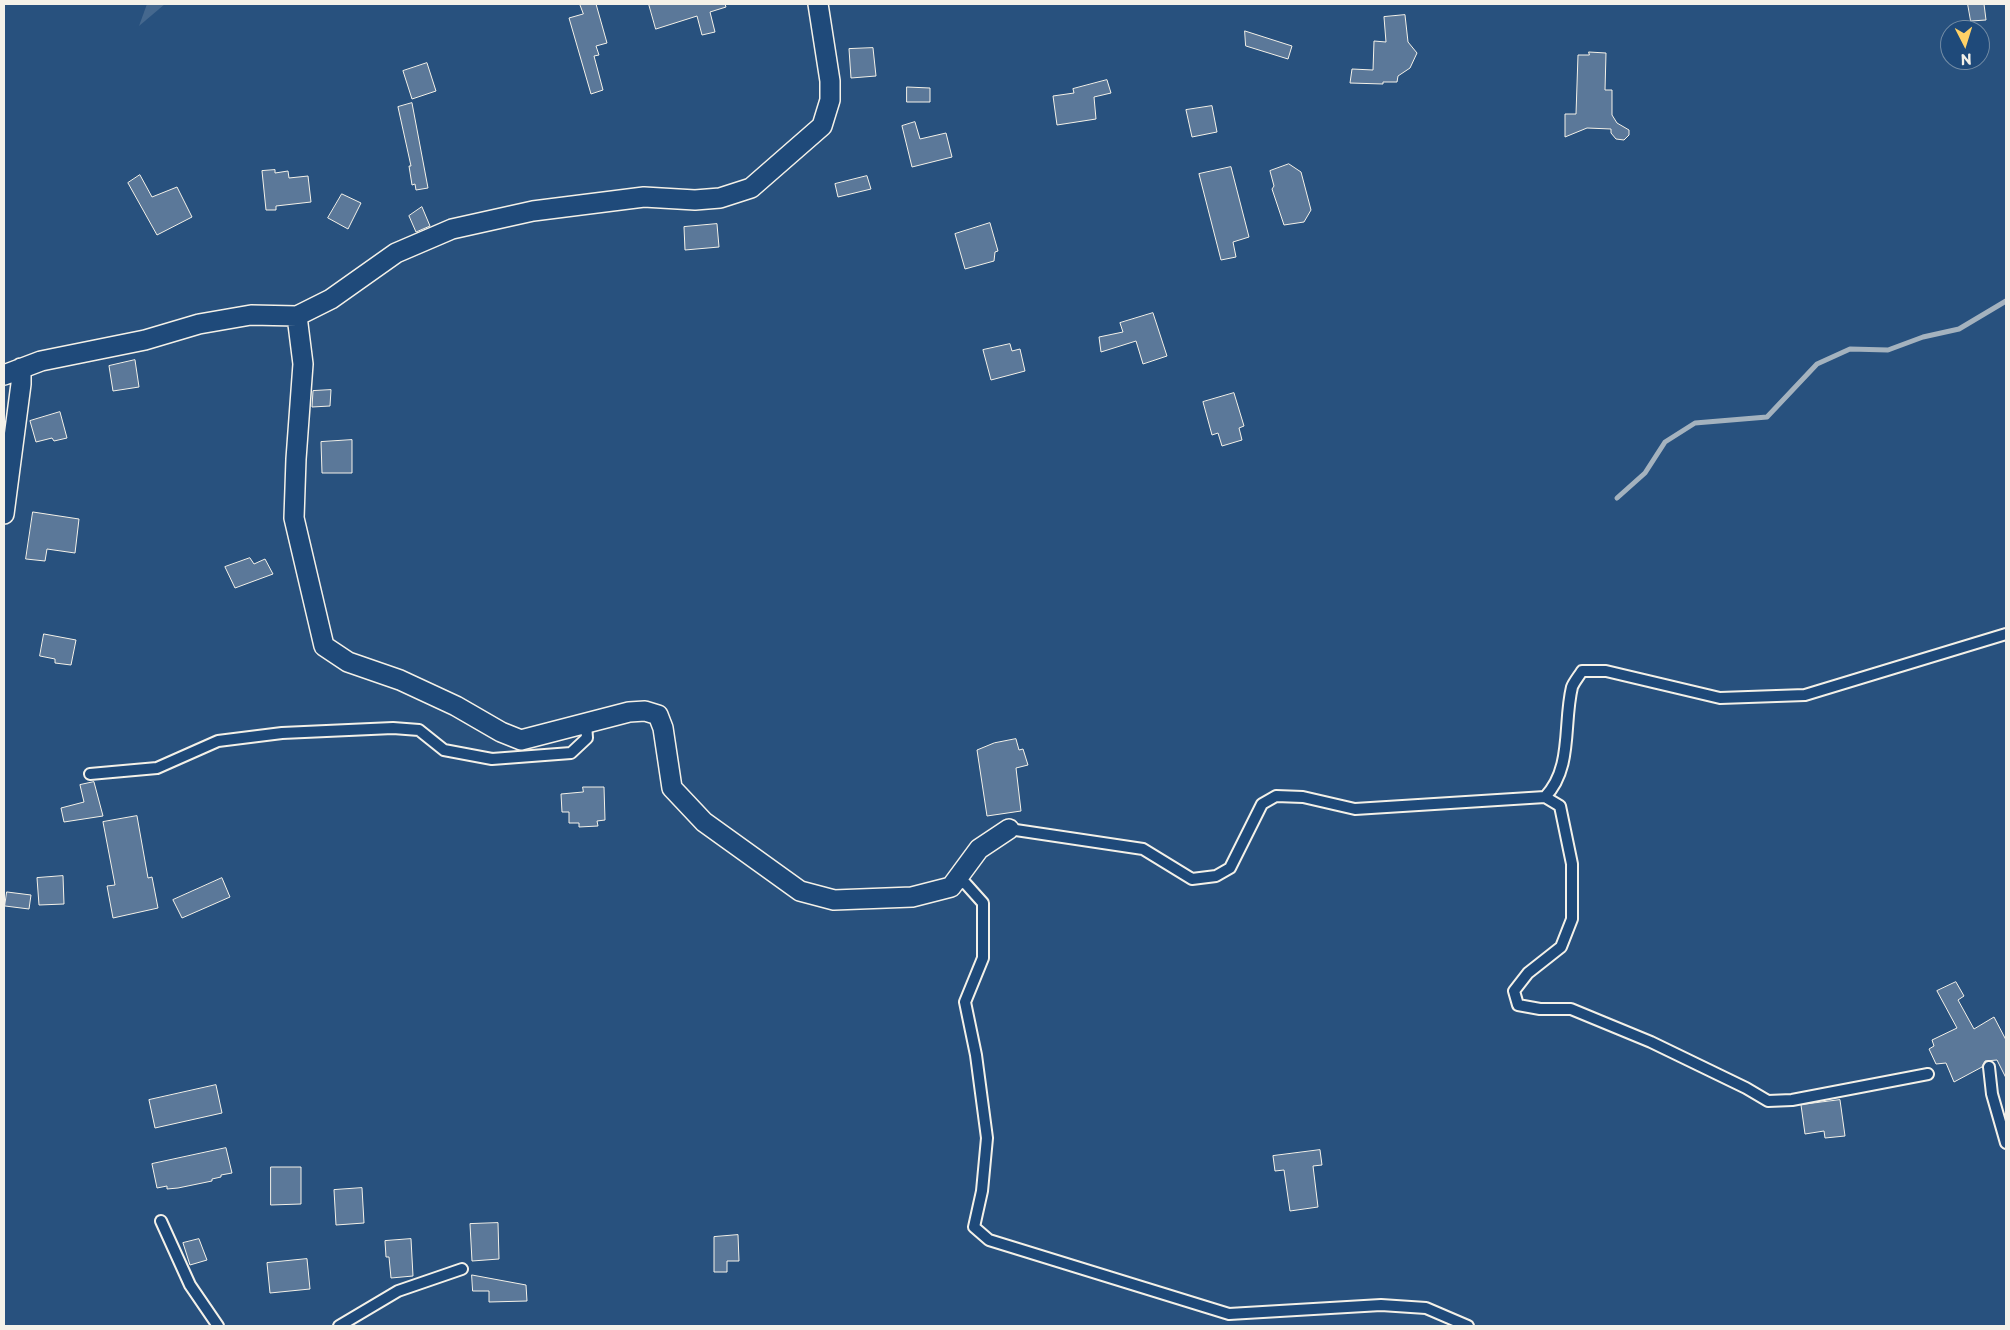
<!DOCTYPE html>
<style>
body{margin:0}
#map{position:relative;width:2010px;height:1330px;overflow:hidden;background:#28517e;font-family:"Playpen Sans",sans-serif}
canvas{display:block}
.frame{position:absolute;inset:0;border:5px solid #f4f1e8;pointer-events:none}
.north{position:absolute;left:1940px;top:20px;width:50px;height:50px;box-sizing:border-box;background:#1f4a7a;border:1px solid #748da6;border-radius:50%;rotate:175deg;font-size:14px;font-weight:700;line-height:20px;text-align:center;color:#f4f1e8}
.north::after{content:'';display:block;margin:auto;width:18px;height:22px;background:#ffd166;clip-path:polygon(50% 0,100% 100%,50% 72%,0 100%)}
</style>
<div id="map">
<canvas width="2010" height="1330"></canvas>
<div class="frame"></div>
<div class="north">N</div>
</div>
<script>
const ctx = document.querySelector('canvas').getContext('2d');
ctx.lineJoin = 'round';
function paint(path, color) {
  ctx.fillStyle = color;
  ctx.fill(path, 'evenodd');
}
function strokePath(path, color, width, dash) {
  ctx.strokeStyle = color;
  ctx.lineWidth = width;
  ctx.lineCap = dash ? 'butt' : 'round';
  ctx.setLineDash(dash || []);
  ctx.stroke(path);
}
paint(new Path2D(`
 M147,4H165L139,26Z`), '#45688e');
strokePath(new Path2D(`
 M1617,498L1645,473L1665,442L1695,423L1767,417L1817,364L1850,349L1888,350L1923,337L1959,329L2006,301`), '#a4b2be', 5);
const building = new Path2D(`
 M580,4H596L607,43L596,46L599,55L594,56L603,90L591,94L569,18L583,14Z
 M649,4H725L726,7L710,12L715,32L702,35L697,16L656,29Z
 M1968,4H1984L1986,20L1971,21Z
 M1405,15L1408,42L1417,53L1410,68L1398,76L1397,82H1383V84L1350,83L1352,69L1373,70L1374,41L1386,42L1384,17Z
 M1245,31L1292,46L1288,59L1246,46Z
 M873,48L876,76L851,78L849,49Z
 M1589,52L1606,53L1605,90H1612V115L1617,123L1629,130V135L1624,140L1616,139L1611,133V129L1587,128L1565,137V114H1576L1578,55H1589Z
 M427,63L436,91L412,99L403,71Z
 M1107,80L1111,93L1094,97L1096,119L1057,125L1053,96L1074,93L1073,89Z
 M907,87L930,88V102H907Z
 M412,103L428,188L416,190L415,184L412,185L409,166H411L398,107Z
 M1212,106L1217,132L1192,137L1186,110Z
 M915,122L920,139L946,133L952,157L912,167L902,126Z
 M1289,164L1301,172L1311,210L1304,222L1284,225L1272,189L1274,186L1270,171Z
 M1231,167L1249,237L1233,242L1236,257L1221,260L1199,174Z
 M275,170V173L288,171L289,178L308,176L311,202L276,206V210H266L262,171Z
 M140,175L152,197L177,187L192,217L157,235L128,183Z
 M867,176L871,189L838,197L835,184Z
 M342,194L361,203L348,229L328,218Z
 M422,207L430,226L416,232L409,216Z
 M990,223L998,251L995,252L994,261L965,269L955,234Z
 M717,224L719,247L685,250L684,227Z
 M1153,313L1167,356L1143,364L1136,341L1101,352L1099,337L1123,332L1120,323Z
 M1010,344L1012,351L1020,349L1025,371L991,380L983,350Z
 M135,360L139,387L113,391L109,366Z
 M331,390L330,406L312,407L313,391Z
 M1234,393L1244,426L1239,428L1242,440L1222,446L1218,433L1212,435L1203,402Z
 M60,412L67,438L54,441L52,438L36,442L30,421Z
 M352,440V473H322L321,442Z
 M33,512L79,519L75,553L47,549L45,561L26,559Z
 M250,558L254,564L265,559L273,574L235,588L225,567Z
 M44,634L76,640L71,665L55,663V659L40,656Z
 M1016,739L1019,750L1023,749L1028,765L1016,768L1021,811L987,816L977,750L994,743Z
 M94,782L103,816L64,822L61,808L84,802L80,785Z
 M583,787H604L605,820L597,821L598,826L579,827V823H569V812H562L561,794L583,792Z
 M137,816L148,878L152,877L158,908L113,918L107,886L115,885L103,822Z
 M63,876L64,904L39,905L37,878Z
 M222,878L230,897L182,918L173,900Z
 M7,892L31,895L29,909L5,906Z
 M1956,982L1964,996L1958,1000L1974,1029L1994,1017L2006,1040V1078L1997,1060L1985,1061L1982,1067L1954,1082L1946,1063L1936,1064L1929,1049L1934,1046L1932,1040L1957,1028L1937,991Z
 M216,1085L222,1113L155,1128L149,1100Z
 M1840,1100L1845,1136L1825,1138L1824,1131L1805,1134L1801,1105Z
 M226,1148L232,1173L221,1175V1177L212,1179V1181L178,1188L167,1189V1186L157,1188L152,1164Z
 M1320,1150L1322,1165L1313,1166L1318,1207L1290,1211L1284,1170L1275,1171L1273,1156Z
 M271,1167H301V1204L271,1205Z
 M362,1188L364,1223L336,1225L334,1190Z
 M498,1223L499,1259L472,1261L470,1224Z
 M738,1235L739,1261H727V1272H714V1237Z
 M199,1239L207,1260L190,1265L183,1243Z
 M411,1239L413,1276L391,1278L389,1257H386L385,1241Z
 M307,1259L310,1289L270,1293L267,1263Z
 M472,1275L526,1285L527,1301L489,1302V1291H473Z`);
paint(building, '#5b7899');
strokePath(building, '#f4f1e8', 1);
const lane = new Path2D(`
 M90,774L157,768L218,741L282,733L393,728L419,730L444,750L492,759L571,753L587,738L586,723
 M1545,797C1573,768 1563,724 1572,687C1574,682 1579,676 1582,671H1606L1720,698L1805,695L2006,634
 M1009,829L1143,849L1192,879L1216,876L1230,868L1262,804L1276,796L1303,797L1355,809L1545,797L1560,806L1572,864V919L1561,947L1528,973L1514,991L1518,1005L1540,1009H1571L1651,1042L1746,1088L1768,1101L1792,1100L1928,1074
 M956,880L966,884L983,903V958L965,1002L976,1055L987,1138L982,1191L974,1227L989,1240L1229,1314L1381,1305L1426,1308L1468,1326
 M1989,1067L1992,1094L2006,1143
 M161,1221L190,1285L218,1326
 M339,1326L398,1291L462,1269`);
const street = new Path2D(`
 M297,316L303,364L296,459L294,518L324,646L348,662L400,680L456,706L501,732L521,740L629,712L645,711L658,715L663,728L672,788L704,822L800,891L834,900L912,897L951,887L979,849L1009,829
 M4,375L41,361L145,340L199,324L251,315L297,316L331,299L396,253L452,229L533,211L644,197L695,200L720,198L751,188L822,126L830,100V81L818,4
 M4,514L21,384V368`);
strokePath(lane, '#f4f1e8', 14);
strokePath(street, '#f4f1e8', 22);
strokePath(lane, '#1f4a7a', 10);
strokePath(street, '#1f4a7a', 19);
</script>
